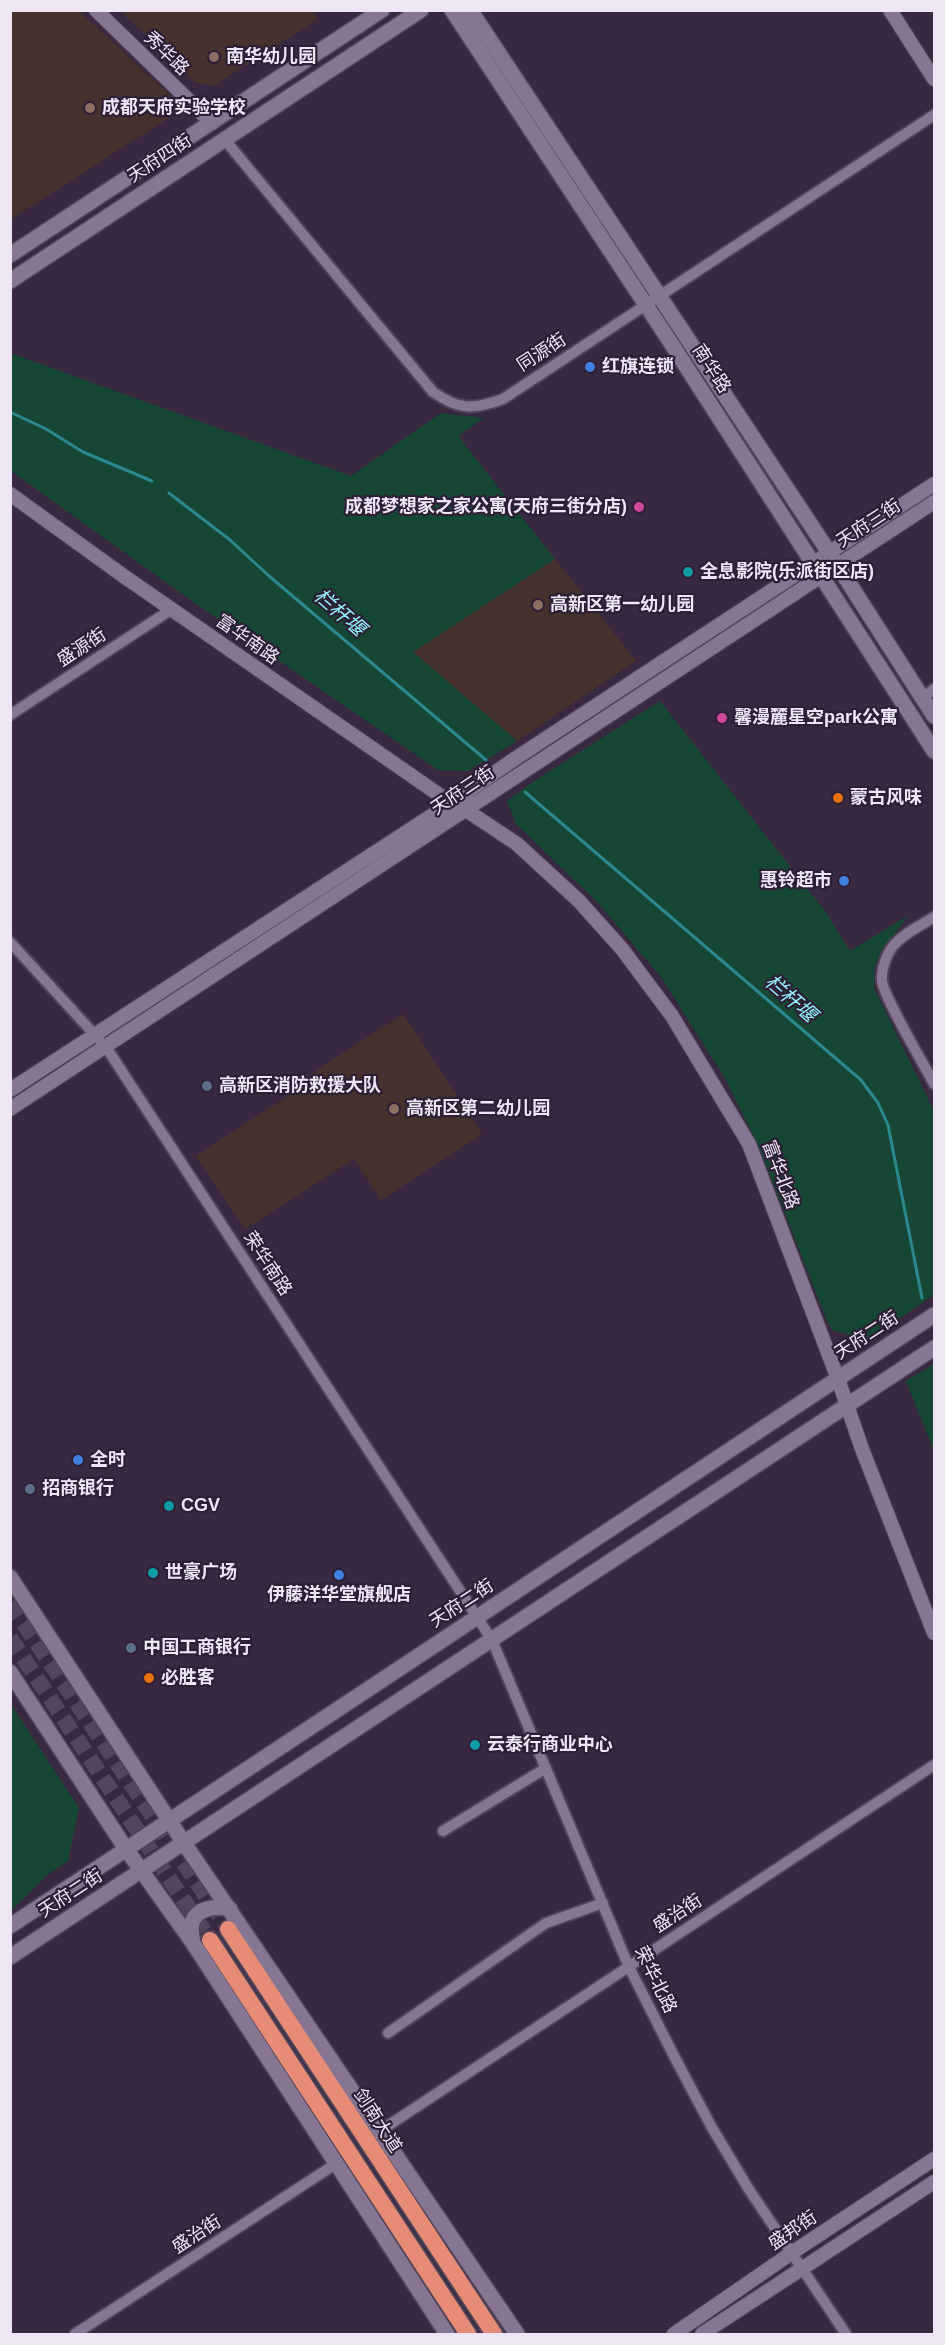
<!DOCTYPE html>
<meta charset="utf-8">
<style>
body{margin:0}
#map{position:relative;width:945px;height:2345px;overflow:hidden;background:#382940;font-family:Arial,sans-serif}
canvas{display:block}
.frame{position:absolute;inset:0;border:12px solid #efe6f5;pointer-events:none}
</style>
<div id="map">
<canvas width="945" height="2345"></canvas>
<div class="frame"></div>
</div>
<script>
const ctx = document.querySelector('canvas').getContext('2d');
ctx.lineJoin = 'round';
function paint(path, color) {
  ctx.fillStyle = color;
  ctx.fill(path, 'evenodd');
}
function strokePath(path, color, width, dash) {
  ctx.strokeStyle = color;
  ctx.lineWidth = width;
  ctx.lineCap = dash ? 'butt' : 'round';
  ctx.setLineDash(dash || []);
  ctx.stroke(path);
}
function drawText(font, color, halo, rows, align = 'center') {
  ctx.font = font + ' Arial,"Noto Sans SC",sans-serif';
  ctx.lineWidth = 4.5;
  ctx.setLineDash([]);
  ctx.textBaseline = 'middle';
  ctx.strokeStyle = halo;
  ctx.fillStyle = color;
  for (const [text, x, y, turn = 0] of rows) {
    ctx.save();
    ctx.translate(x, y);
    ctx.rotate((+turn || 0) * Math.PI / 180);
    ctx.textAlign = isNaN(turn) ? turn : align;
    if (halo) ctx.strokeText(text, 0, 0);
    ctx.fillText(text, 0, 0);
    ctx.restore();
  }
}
paint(new Path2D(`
 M11,10L79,11L171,96L167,119L11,219Z
 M312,10L318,19L213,86L195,82L121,11Z
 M555,559L636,661L517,741L413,652Z
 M403,1014L482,1134L381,1200L354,1159L245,1229L196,1156L305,1085L302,1080Z`), '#45322c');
paint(new Path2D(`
 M10,353L351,476L441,413L484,418L458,436L555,559L413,652L517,741L468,771L438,770L192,601L11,471Z
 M660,701L825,911L850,951L909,915L881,951L874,968V988L934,1111V1295L868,1340L832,1330L826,1318L758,1145L725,1078L661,977L599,904L516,824L507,801L533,782Z
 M934,1364V1363V1451L906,1381Z
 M10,1703L79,1808L68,1861L47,1875L11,1911Z`), '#164734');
strokePath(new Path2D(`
 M10,412L46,429L83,452L152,481
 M169,493L230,540L269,576L486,760
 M525,792L861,1080L878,1103L888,1125L922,1298`), '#2a888f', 3);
strokePath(new Path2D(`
 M10,1603L228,1929
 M10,1638L210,1940`), '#53455b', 16, [16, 8]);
const minor = new Path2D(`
 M225,140L433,392C459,410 473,410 503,399L934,115
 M923,698L934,689
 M10,715L172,609
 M934,917C920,926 904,933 893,946C886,955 881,970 882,981C884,998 924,1064 934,1084
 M10,942L106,1047L492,1640L629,1967L674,2056L711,2126L748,2188L846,2334
 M443,1831L546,1768
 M388,2033L546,1923L603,1903
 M380,2131L934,1765
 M75,2334L337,2163`);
const tertiary = new Path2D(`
 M96,10L212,123
 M890,10L934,79
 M10,494L125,577L451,803L466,810L517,844L579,901L622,949L672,1016L749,1144L838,1379L862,1449L934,1633
 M10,1090L451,803L516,758L934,484
 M10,1109L934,502
 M674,2334L793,2252L934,2159
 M702,2334L934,2182`);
const secondary = new Path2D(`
 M452,10L669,340L934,751
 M470,10L838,566L934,716
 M10,255L382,10
 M10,281L421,10
 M10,1577L184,1843L517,2334
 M10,1672L126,1849L193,1943L447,2334
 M10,1926L934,1315
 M193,1943C192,1937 190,1929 192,1923C197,1907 216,1906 230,1909
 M10,1957L934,1348`);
const trunk = new Path2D(`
 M228,1929L494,2334
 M210,1940L468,2334`);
strokePath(minor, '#514458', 14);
strokePath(tertiary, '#514458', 16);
strokePath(secondary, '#514458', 18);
strokePath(trunk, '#514458', 20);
strokePath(minor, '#877691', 10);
strokePath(tertiary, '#877691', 14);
strokePath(secondary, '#877691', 15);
strokePath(trunk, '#e68c76', 16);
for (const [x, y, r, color] of [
 [214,57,6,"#8d6e63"],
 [90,108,6,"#8d6e63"],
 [590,367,6,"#3f7fe0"],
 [639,507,6,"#d1479c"],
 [688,572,6,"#0f9aa8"],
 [538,605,6,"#8d6e63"],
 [722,718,6,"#d1479c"],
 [838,798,6,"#e8710a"],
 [844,881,6,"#3f7fe0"],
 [207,1086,6,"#5c6f8a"],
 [394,1109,6,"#8d6e63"],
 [78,1460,6,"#3f7fe0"],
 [30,1489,6,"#5c6f8a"],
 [169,1506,6,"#0f9aa8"],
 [153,1573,6,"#0f9aa8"],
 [339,1575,6,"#3f7fe0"],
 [131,1648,6,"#5c6f8a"],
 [149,1678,6,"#e8710a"],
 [475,1745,6,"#0f9aa8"]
]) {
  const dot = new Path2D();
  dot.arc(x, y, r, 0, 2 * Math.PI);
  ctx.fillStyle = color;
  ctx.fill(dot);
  strokePath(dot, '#2d1f35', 2);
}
drawText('18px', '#efe6f5', '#2d1f35', [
 ["秀华路",166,54,44],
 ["天府四街",160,159,-33],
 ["同源街",542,353,-33],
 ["南华路",711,369,57],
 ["天府三街",869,524,-33],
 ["富华南路",247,640,35],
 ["盛源街",82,648,-33],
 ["天府三街",463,791,-34],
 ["富华北路",780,1175,69],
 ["荣华南路",267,1264,57],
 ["天府二街",867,1336,-33],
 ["天府二街",462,1604,-33],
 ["天府二街",71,1894,-33],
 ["盛治街",678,1914,-33],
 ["荣华北路",655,1980,64],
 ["剑南大道",377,2121,57],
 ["盛邦街",793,2231,-34],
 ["盛治街",197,2235,-33]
]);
drawText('bold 18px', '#efe6f5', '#2d1f35', [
 ["南华幼儿园",226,57],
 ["成都天府实验学校",102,108],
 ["红旗连锁",602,367],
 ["成都梦想家之家公寓(天府三街分店)",627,507,"right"],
 ["全息影院(乐派街区店)",700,572],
 ["高新区第一幼儿园",550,605],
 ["馨漫麓星空park公寓",734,718],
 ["蒙古风味",850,798],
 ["惠铃超市",832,881,"right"],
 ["高新区消防救援大队",219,1086],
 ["高新区第二幼儿园",406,1109],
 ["全时",90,1460],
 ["招商银行",42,1489],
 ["CGV",181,1506],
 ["世豪广场",165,1573],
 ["伊藤洋华堂旗舰店",339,1595,"center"],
 ["中国工商银行",143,1648],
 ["必胜客",161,1678],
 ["云泰行商业中心",487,1745]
], 'left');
drawText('italic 20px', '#94f5fd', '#2d1f35', [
 ["栏杆堰",339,613,41],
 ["栏杆堰",790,999,41]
]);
</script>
